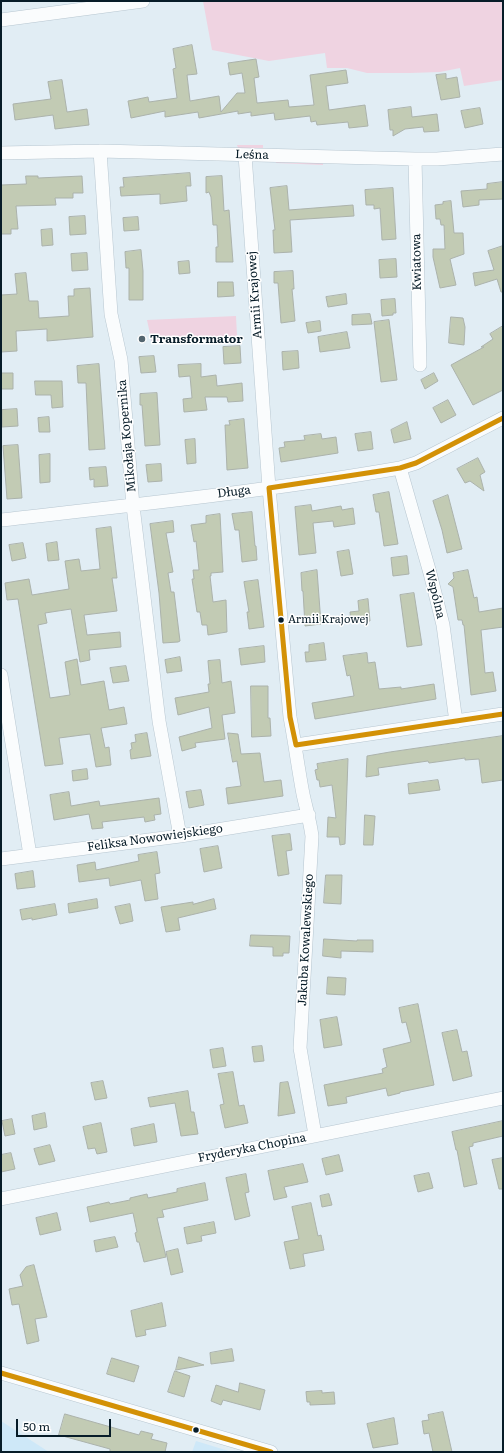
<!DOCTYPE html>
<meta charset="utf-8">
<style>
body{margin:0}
#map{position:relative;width:504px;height:1453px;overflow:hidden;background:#e1edf4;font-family:Literata,serif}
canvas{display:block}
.frame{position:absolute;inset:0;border:2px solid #071c28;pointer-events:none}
.scale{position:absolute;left:16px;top:1419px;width:95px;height:18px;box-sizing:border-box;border:2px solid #071c28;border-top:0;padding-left:5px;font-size:12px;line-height:14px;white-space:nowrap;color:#071c28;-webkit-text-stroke:3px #fff;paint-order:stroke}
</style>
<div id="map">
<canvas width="504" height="1453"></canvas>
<div class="frame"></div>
<div class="scale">50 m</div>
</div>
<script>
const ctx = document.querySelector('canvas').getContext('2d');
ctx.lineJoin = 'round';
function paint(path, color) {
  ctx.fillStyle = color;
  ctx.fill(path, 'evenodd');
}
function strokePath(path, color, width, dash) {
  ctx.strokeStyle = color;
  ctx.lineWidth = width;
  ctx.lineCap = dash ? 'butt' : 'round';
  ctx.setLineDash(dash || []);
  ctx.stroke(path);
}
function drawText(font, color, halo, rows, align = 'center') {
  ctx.font = font + ' Literata,serif';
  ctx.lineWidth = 3;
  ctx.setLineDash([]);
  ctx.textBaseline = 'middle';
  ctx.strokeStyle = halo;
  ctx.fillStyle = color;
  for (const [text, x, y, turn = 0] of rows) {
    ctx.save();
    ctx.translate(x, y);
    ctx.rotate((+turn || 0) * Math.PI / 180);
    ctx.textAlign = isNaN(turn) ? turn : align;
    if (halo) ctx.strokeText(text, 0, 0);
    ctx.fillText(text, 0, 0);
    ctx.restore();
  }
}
paint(new Path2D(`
 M1,1421L49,1452H1Z
 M196,1441L232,1452H192Z`), '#cee8f8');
paint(new Path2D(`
 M203,1H503V80L464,86L460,68L440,72L410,73H367L347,68H327L325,53L269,61L212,50Z
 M237,145H263V148H238Z
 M276,160L323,161V165L276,163Z
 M236,316L237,336L152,343L147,320Z`), '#efd3e1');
const building = new Path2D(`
 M192,45L197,74L187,75L190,101L219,96L221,112L237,93H245L242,73L230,75L228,63L256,59L259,77L254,78L257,103L288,100L289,107L314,105L310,75L346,70L348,83L326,86L329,110L365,105L368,126L349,128L348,122L317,125L316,121L311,122L310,116L275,120L274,113L251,116V112L238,114V111L199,118L198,112L165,117V111L131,118L128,101L148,97L149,102L177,98L173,69L176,68L173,49Z
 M446,74V79L457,77L460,97L441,100L436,75Z
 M62,80L67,112L87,109L89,125L55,129L53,115L15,120L13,104L51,99L48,82Z
 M411,107L412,117L437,114L439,131L424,132L423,127L405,129L393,136V130H390L388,110Z
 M480,108L483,124L465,128L461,111Z
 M190,173L191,186H186L187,201L160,204V194L121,196L120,187H124L123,178Z
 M26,176H38V178L82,176L83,193H73V198H55L56,205L16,206L18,229H11V234H1V185L26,184Z
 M222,176L224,211L229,210L233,262H216V247H218L217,225H213L211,197L209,192L206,193V177Z
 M503,182V199L479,200V205L463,207L461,191L487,189V184Z
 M287,186L289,210L353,205L354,216L290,220L292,252L274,253L273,230H275L270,188Z
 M393,188L396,239L382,240L380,208L374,209V205H366L365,190Z
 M451,201L454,233H463L464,254L450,259L456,285L440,288L433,257V249H445L444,225H441L440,219H436L435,205L443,204V202Z
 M85,216L86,234L70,235L69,217Z
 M138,217L139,230L124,231L123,218Z
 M52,229L53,245L42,246L41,230Z
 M503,246V292H501L497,279L475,286L473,273L494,270L488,251Z
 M141,250L143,271V300H129V268H126L125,252Z
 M87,253L88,270L72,271L71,254Z
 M396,259L397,277L380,278L379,260Z
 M189,261L190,273L179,274L178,262Z
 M293,271L294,289H292L295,321L281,323L278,283H274V272Z
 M26,273L29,301H38L39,318L69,316L68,296H74V289L90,288L93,337L47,341V329L16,331L17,351L1,352V295L17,294L15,274Z
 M218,282H233L234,296L218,297Z
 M346,294L347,304L328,307L326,297Z
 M395,299L396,313H393V315L382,316L381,300Z
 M370,314L372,324L352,325V315Z
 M451,317L463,318L465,327L464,345L449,343Z
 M389,320L397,380L381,382L374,322Z
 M320,321L321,331L308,333L306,323Z
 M503,326V390L473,405L451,365L484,347H481L493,339L490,334Z
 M347,332L350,348L320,352L318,337Z
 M240,346L241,363L224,364L223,347Z
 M298,351L299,368L283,370L282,352Z
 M154,356L156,372L141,373L139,357Z
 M99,364L105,449L89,450L86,383H78L77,366Z
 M201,364V377L216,375L217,386L242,383L243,401L228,402L227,397H205L207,410L184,412L183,399L192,398L190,376L179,377L178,365Z
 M1,373H13V389H1Z
 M434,373L438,381L425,389L421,380Z
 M35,381H62L63,407L52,408L51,395H36Z
 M157,393L160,445L145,446L142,405H140V394Z
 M448,400L456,415L441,423L433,408Z
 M17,409L18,426L2,427V410Z
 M49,417L50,432H39L38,418Z
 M244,419L248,468L227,470L225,425H230L229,421Z
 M407,422L411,439L394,443L391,430Z
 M371,432L373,449L358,451L355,434Z
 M321,434L322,439L336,437L338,453L281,462L279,448L285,447L284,442L305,440L304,436Z
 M195,439L196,463L187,464L185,440Z
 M18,445L22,498L7,499L3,446Z
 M50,454V482L40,483L39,455Z
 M478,458L485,472L480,475L484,491L470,481L465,483L457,469Z
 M161,464L162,481L148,482L146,465Z
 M106,467L108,486L94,487V479L90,480L89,468Z
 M389,492L398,544L384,546L379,512H376L373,495Z
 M448,495L462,549L447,553L442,530L433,501Z
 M311,505L312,511L341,506L342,510L353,508L355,524L334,527L333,521L313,523L316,553L299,555L295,507Z
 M252,512L255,546H256L257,560L242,562L239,530H235L232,514Z
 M220,514L223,572L211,573V576H210L213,602L226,600L227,632L208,635L207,625H202L200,612H197L192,579H194L193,570H199L196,541L194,542L191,525L206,523V516Z
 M173,521L174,532L166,533L173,572L168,573L171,592H174L180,641L178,642L163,643L159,593L150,524Z
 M111,527L117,578H112L117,611L84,615L87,635L120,632L121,647L89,650L90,660L80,662L71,609L45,613L47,623L38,625L50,698L70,695L65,662L77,659L81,685L104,681L109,710L124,707L127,724L101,728L105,748L109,747L111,765L96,767L90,734L59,738L63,764L45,766L18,599L7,600L5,583L29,579L32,595L69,589L65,561L79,559L81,571L100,569L96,529Z
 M57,542L59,560L48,561L46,544Z
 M23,543L26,558L12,561L9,545Z
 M349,550L353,574L341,576L337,552Z
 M407,556L409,574L393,576L391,558Z
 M317,570L321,624L305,626L303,591H302L301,573Z
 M468,570L474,598L477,597L479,612L503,608V627L481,630L485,673L493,672L496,691L471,695L464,625H463L462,620H458L453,587L448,584L454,578L453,573Z
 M258,580L264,627L249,629L247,612H249L244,582Z
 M414,593L422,645L407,647L400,595Z
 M368,599L370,621L351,622L350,612L359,611L358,601Z
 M324,643L326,660L306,662L305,652H309V645Z
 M264,646L265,662L241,665L239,649Z
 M367,653L368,663L375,662L379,689L401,687V689L434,684L436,699L315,719L312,703L354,696L350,675L347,676L343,656Z
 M180,657L182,671L167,673L165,660Z
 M220,660L222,683L231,681L235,713L222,715L225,739L195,743L196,747L182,751L179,737L212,728L209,707L178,715L175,698L209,692L208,684H210L208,661Z
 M126,666L129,681L113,683L110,668Z
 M251,686H268V718H270L271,736L252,737Z
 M147,733L151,756L131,759L130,750L132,749L131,743L136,742L135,735Z
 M228,733L238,734L241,754L260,753L264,782L281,780L283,796L228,804L226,788L241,786L237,761L233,762Z
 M503,736V780L482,783L479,759L465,760V758L429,763L428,761L378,768L379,775L366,777L367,756L390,752Z
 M348,759L345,844L340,845L339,837H327L328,817L336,818L332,785L320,787L319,780H317L315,770L318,769L317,764Z
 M87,769L88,779L73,781L72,771Z
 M438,780L440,790L409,794L408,784Z
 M201,790L204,805L189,808L186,792Z
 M69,792L71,806L99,801L100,806L159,798L161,814L154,815L155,820L145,822L144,817L102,822L103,828L92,829L89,814L54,820L50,795Z
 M365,815L375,816L373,845H364Z
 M290,834L292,850L286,851L289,874L278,876L272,836Z
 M218,846L222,868L204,872L200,849Z
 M157,852L160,873L155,874L158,899L145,901L141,880L110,886L109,878L79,882L77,865L95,862L96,870L139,861L138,855Z
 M33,871L35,887L17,889L15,874Z
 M326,875H342L341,904L324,903Z
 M97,899L98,908L69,913L68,904Z
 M214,899L216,909L178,918L180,930L166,932L161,907L193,902V904Z
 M55,904L57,915L32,920V918L22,920L20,910Z
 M130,904L133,921L120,924L115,907Z
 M251,935L290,936L289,953H283V956H273V947L250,946Z
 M324,939L357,941V940H373V952L341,951V958L323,956Z
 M328,977L346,978L345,995L327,994Z
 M418,1004L434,1085L400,1092V1093L388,1096L386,1088L346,1097L347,1103L328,1106L324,1085L383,1073L382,1069L387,1067L383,1049L411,1042L406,1022L402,1023L399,1008Z
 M337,1017L342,1045L324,1048L320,1020Z
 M457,1030L462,1052L467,1051L472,1076L453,1081L442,1033Z
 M262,1046L264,1061L254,1062L252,1047Z
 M223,1048L226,1066L213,1068L210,1050Z
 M233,1072L239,1106L244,1105L248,1123L225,1128L220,1105L224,1104L218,1074Z
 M103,1081L107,1098L95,1100L91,1083Z
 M288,1082L295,1113L278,1116L280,1083Z
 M188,1091L191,1112H194L198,1134L181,1136L175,1103L150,1107L148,1098Z
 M45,1113L47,1127L34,1130L32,1116Z
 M12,1119L15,1134L5,1136L2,1121Z
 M503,1121V1136L473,1143V1146L469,1147L477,1184L464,1187L457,1150H456L452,1132Z
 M101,1123L107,1152L97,1154L95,1148L88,1149L83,1127Z
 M154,1124L157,1142L134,1146L131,1129Z
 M50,1145L55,1161L39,1165L34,1149Z
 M11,1153L15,1169L1,1172V1155Z
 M339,1155L343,1171L326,1175L322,1159Z
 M503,1158V1189H499L492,1160Z
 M303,1164L308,1182L284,1187L287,1197L274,1200L268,1171Z
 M429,1173L433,1188L418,1192L414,1176Z
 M246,1174L249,1192L245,1193L250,1216L235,1220L226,1178Z
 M205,1183L208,1200L162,1210L164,1217L157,1218L166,1257L144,1262L139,1242H137L135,1233L137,1232L133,1213L90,1222L87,1207L109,1202L110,1204L130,1200V1198L147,1194L148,1198L177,1192V1189Z
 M329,1194L332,1205L322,1207L320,1196Z
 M311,1203L318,1236L321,1235L324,1250L303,1254L305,1266L290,1269L284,1242L299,1239L292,1207Z
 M57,1213L61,1230L40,1235L36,1218Z
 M214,1222L216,1233L201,1236L202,1241L187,1244L184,1228Z
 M115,1237L118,1247L96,1252L94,1241Z
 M178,1249L183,1272L171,1275L166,1252Z
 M34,1265L47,1317L35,1319L39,1341L27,1344L19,1304L12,1305L9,1289L23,1286L20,1275L26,1267Z
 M162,1303L166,1326L145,1330L146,1335L136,1337L131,1311Z
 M232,1349L234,1361L211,1364L210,1353Z
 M179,1357L204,1365L176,1370Z
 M112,1358L139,1366L134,1382L107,1374Z
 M175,1371L190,1376L184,1397L168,1392Z
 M240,1383L265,1390L260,1410L223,1400L221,1405L211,1401L216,1385L238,1392Z
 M322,1391V1393L334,1392L335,1404L310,1405V1402H307L306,1392Z
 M443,1412L452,1452H433L429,1433L424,1434L422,1421L429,1420L428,1415Z
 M65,1414L139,1435L141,1431L153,1434L151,1439L167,1443L165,1452H110V1449L59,1435Z
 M394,1418L398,1444L373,1448L367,1424Z`);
paint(building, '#c2cbb4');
strokePath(building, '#abb2ab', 1);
const minor = new Path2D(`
 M1,20L143,1
 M100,151L111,314L121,360L133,506L159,721L180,836
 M1,153L100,151L415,159H437L503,154
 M245,155L269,488L290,717C295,743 298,768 303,794C306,808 310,821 312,836L300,1048L315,1135
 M415,159L420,365
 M400,468L430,573L443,625L456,722
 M1,520C134,505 268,491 400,468L416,463L503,418
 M1,675L30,855
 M296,745L503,714
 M1,859L180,836L309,815
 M1,1199L503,1098
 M1,1373L271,1452`);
strokePath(minor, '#b7c6d0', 14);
strokePath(minor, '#fafcfd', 13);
strokePath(new Path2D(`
 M503,418L416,463L400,468L269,488L290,717L296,745L503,714
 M1,1373L271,1452`), '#d39106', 5);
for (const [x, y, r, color] of [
 [142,339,4,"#53656f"],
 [281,620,3.5,"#071c28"],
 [196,1430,3.5,"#071c28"]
]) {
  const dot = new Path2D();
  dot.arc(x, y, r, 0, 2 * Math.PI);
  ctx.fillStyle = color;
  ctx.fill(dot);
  strokePath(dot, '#fff', 1.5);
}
drawText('11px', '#071c28', '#fff', [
 ["Armii Krajowej",288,620]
], 'left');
drawText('12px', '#071c28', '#fff', [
 ["Leśna",252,155,2],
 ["Kwiatowa",417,262,-91],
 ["Armii Krajowej",255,295,-94],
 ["Mikołaja Kopernika",127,436,-95],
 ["Długa",234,492,-7],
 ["Wspólna",435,594,76],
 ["Feliksa Nowowiejskiego",155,838,-8],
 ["Jakuba Kowalewskiego",306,940,-87],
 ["Fryderyka Chopina",252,1148,-11]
]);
drawText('bold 12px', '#071c28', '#fff', [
 ["Transformator",150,339]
], 'left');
</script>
